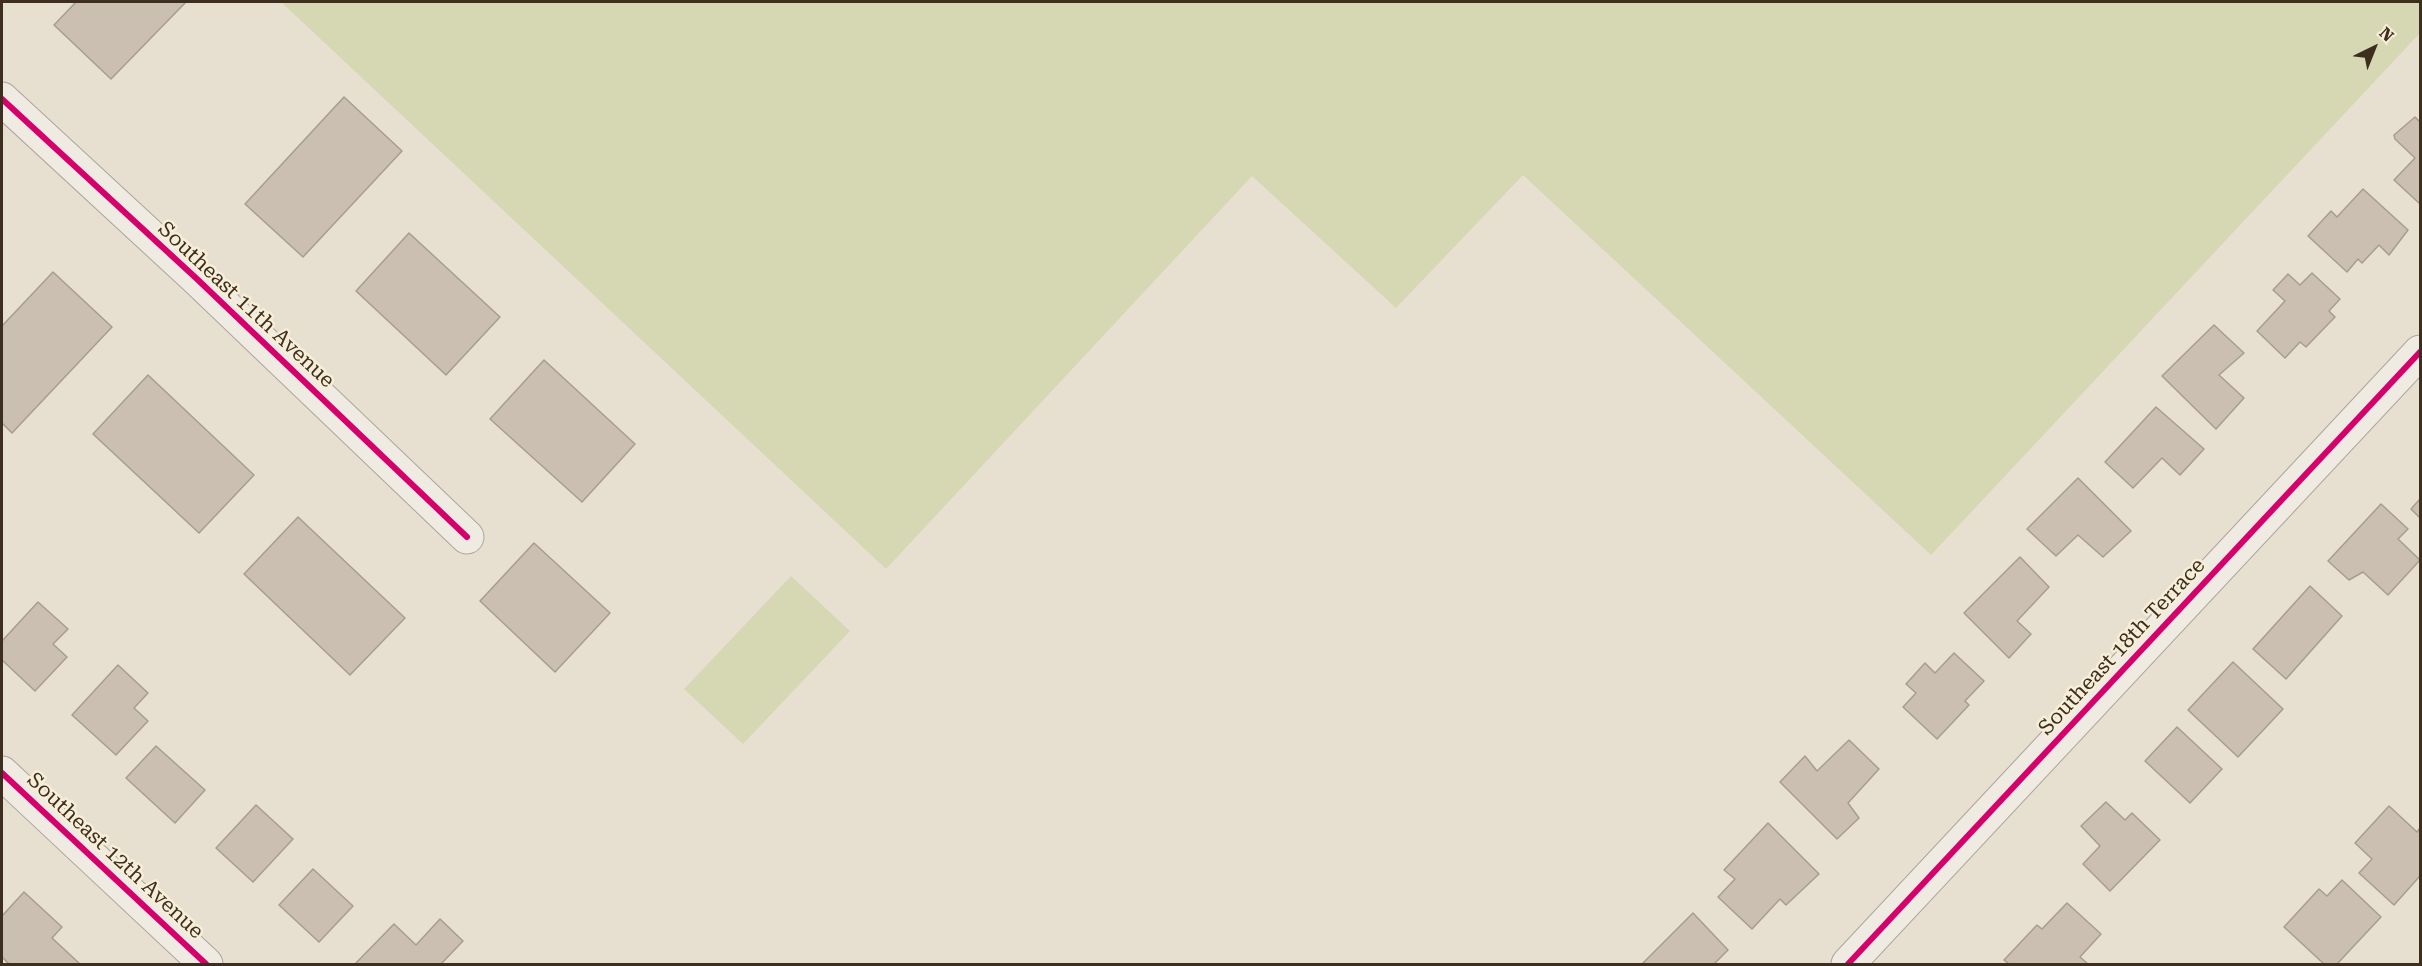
<!DOCTYPE html>
<style>
body{margin:0}
#map{position:relative;width:2422px;height:966px;overflow:hidden;background:#e7e0d1;font-family:"Roboto Serif",serif}
canvas{display:block}
.frame{position:absolute;inset:0;border:3px solid #3d2e20;pointer-events:none}
.north{position:absolute;left:2344px;top:18px;width:60px;height:60px;-webkit-text-stroke:4px #f7eed8;paint-order:stroke;rotate:43deg;font-size:16px;font-weight:700;line-height:24px;text-align:center;color:#3d2e20}
.north::after{content:'';display:block;margin:auto;width:21px;height:27px;background:#3d2e20;clip-path:polygon(50% 0,100% 100%,50% 72%,0 100%)}
</style>
<div id="map">
<canvas width="2422" height="966"></canvas>
<div class="frame"></div>
<div class="north">N</div>
</div>
<script>
const ctx = document.querySelector('canvas').getContext('2d');
ctx.lineJoin = 'round';
function paint(path, color) {
  ctx.fillStyle = color;
  ctx.fill(path, 'evenodd');
}
function strokePath(path, color, width, dash) {
  ctx.strokeStyle = color;
  ctx.lineWidth = width;
  ctx.lineCap = dash ? 'butt' : 'round';
  ctx.setLineDash(dash || []);
  ctx.stroke(path);
}
function drawText(font, color, halo, rows, align = 'center') {
  ctx.font = font + ' "Roboto Serif",serif';
  ctx.lineWidth = 5;
  ctx.setLineDash([]);
  ctx.textBaseline = 'middle';
  ctx.strokeStyle = halo;
  ctx.fillStyle = color;
  for (const [text, x, y, turn = 0] of rows) {
    ctx.save();
    ctx.translate(x, y);
    ctx.rotate((+turn || 0) * Math.PI / 180);
    ctx.textAlign = isNaN(turn) ? turn : align;
    if (halo) ctx.strokeText(text, 0, 0);
    ctx.fillText(text, 0, 0);
    ctx.restore();
  }
}
paint(new Path2D(`
 M281,2H2420V33L1931,555L1523,175L1396,308L1252,176L886,569Z
 M791,576L850,631L743,744L684,689Z`), '#d6d7b3');
const building = new Path2D(`
 M76,2H186L111,79L54,25Z
 M344,97L402,151L303,257L245,204Z
 M2415,117L2420,122V204L2394,180L2415,158L2395,139L2394,135Z
 M2363,189L2408,230L2389,255L2379,245L2362,263L2358,259L2347,272L2308,236L2331,211L2337,217Z
 M409,233L500,317L446,375L356,291Z
 M53,272L112,327L12,433L2,423V326Z
 M2312,273L2340,299L2329,311L2335,317L2306,347L2300,342L2285,358L2257,331L2285,301L2273,290L2288,274L2300,285Z
 M2214,325L2244,353L2219,375L2244,398L2216,429L2162,376Z
 M544,360L635,444L582,502L490,419Z
 M148,375L254,475L199,533L93,434Z
 M2156,407L2204,449L2180,475L2162,458L2133,488L2105,462Z
 M2078,478L2131,531L2103,557L2078,535L2056,556L2027,529Z
 M2420,499V518L2411,509Z
 M2381,504L2408,529L2398,539L2420,560L2388,595L2363,572L2349,580L2328,561Z
 M298,517L405,618L350,675L244,574Z
 M534,543L610,613L555,672L480,601Z
 M2020,557L2049,587L2017,621L2031,634L2009,658L1964,613Z
 M2310,586L2342,616L2286,679L2253,649Z
 M38,602L68,629L53,644L67,657L35,691L2,660V641Z
 M1954,653L1984,681L1965,701L1969,705L1937,739L1903,707L1916,693L1906,684L1925,663L1935,673Z
 M2233,662L2283,709L2238,757L2188,710Z
 M118,665L148,693L134,708L148,721L116,755L72,715Z
 M2177,727L2222,769L2190,803L2145,761Z
 M1849,740L1879,769L1848,803L1859,818L1837,839L1780,782L1805,756L1817,771Z
 M156,746L205,790L175,823L126,778Z
 M2106,802L2125,820L2132,813L2160,840L2110,891L2083,864L2100,846L2081,826Z
 M256,805L293,839L253,882L216,848Z
 M2389,806L2417,832L2420,828V876L2394,905L2359,873L2372,859L2355,843Z
 M1768,823L1819,874L1786,905L1780,899L1752,929L1718,897L1735,879L1724,870Z
 M313,869L353,906L319,942L279,905Z
 M2342,880L2381,917L2337,964H2324L2284,927L2319,889L2327,896Z
 M24,892L62,927L52,938L80,964H9L2,957V916Z
 M2067,903L2101,934L2080,957L2088,964H2009L2004,960L2037,925L2042,929Z
 M1693,913L1728,950L1714,964H1642Z
 M440,919L463,941L441,964H355L394,924L416,945Z`);
paint(building, '#cbbfb2');
strokePath(building, '#a89c90', 1.5);
const minor = new Path2D(`
 M2,99L197,279L467,537
 M2,773L206,964
 M1848,964L2420,352`);
strokePath(minor, '#ada599', 35);
strokePath(minor, '#efebe3', 33);
strokePath(new Path2D(`
 M2,99L197,279L467,537
 M2,773L206,964
 M1848,964L2420,352`), '#d6006c', 6);
drawText('21px', '#3d2e20', '#f7eed8', [
 ["Southeast 11th Avenue",246,305,43],
 ["Southeast 18th Terrace",2122,647,-47],
 ["Southeast 12th Avenue",115,856,43]
]);
</script>
